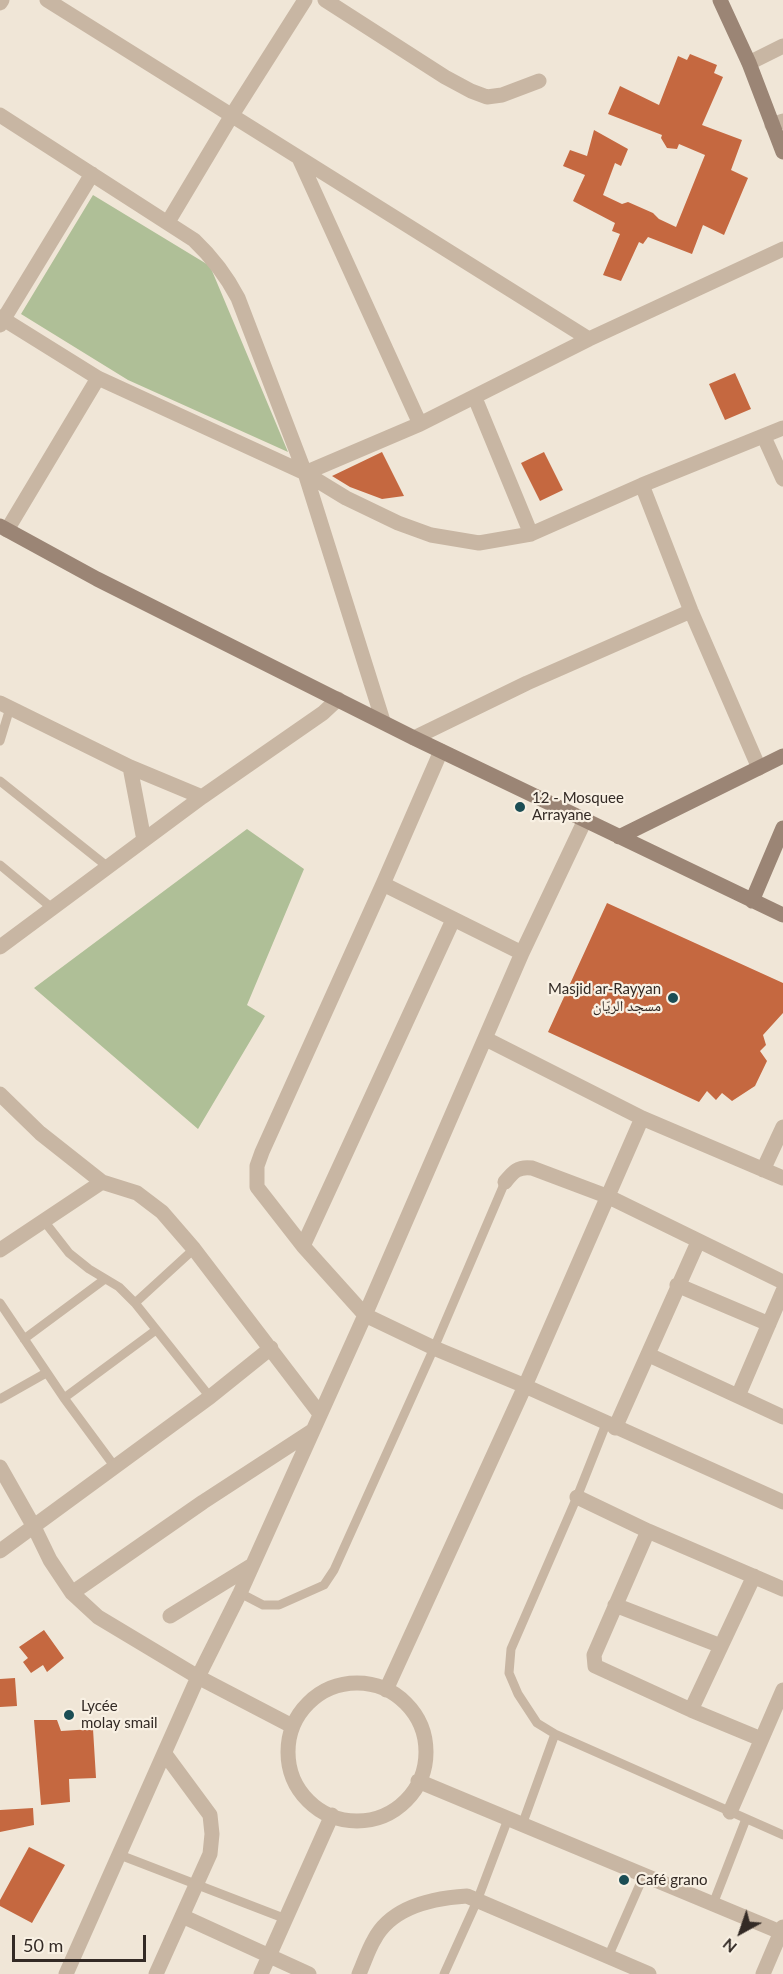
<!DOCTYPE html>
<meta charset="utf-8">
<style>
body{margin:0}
#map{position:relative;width:783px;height:1974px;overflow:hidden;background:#f0e6d7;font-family:Lato,sans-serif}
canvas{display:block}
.north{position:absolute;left:711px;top:1902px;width:60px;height:60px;-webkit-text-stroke:4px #f8f0e3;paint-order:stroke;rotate:220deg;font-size:16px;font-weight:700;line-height:24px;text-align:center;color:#332a25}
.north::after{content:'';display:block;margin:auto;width:21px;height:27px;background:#332a25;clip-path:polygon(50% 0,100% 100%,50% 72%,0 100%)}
.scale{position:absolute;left:12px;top:1935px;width:134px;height:27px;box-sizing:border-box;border:3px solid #332a25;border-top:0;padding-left:8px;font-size:18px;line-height:21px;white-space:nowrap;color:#332a25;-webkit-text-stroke:4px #f8f0e3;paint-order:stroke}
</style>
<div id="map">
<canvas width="783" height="1974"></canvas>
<div class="north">N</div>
<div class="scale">50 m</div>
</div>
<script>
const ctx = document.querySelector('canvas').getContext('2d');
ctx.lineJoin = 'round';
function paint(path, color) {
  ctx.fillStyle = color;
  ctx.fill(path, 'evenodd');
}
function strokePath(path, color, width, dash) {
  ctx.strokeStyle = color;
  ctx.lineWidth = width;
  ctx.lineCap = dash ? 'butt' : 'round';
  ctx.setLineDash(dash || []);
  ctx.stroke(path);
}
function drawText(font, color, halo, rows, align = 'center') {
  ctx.font = font + ' Lato,"Noto Naskh Arabic",sans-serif';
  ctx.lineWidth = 4.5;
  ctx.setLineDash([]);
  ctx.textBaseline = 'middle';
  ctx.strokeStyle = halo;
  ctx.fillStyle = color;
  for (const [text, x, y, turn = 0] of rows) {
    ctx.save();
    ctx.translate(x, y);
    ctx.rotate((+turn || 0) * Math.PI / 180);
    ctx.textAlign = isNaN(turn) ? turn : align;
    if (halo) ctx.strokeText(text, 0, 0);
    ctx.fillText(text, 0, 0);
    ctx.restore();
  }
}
paint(new Path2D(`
 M93,195L210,266L288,452L128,380L21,314Z
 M247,829L304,869L247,1005L265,1016L198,1129L34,988Z`), '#afbf97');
paint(new Path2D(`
 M690,54L717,65L714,73L723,77L702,125L742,140L731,170L748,178L724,235L703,225L692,254L648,237L643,244L639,242L621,281L603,275L620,234L612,231L615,223L573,201L585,175L563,166L570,150L587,156L594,130L628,149L621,166L615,163L603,195L622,204L628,202L653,213L659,219L676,227L705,155L679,144L677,149L667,148L661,138L662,135L608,114L620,86L659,105L678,56L687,60Z
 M735,373L751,409L725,420L709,384Z
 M382,452L404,496L382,499L350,487L332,476Z
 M544,452L563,490L540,501L521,463Z
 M607,903L783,983V1013L763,1035L766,1045L760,1051L767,1061L755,1086L732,1101L722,1093L716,1100L707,1091L699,1102L548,1032Z
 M44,1630L64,1658L47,1672L43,1665L31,1673L23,1662L28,1658L19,1647Z
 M15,1678L17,1706L0,1707V1679Z
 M34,1720H57L61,1731L93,1729L96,1778L69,1779L70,1802L41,1805Z
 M33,1808L34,1825L0,1832V1810Z
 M29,1847L65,1865L32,1923L0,1906V1900Z`), '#c56840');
strokePath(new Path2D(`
 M0,741L10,708
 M0,781L108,867
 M0,865L52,908
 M44,1221L69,1253L89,1269L119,1287L135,1303L210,1397
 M0,1303L64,1398L115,1467
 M135,1303L194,1249
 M24,1339L105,1279
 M64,1398L156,1330
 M0,1399L46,1373
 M606,1424L577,1497L511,1649L509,1673L518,1694L537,1723L555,1734L783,1835
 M240,1593L263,1605H279L324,1585L334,1570L434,1348L505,1182
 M522,1825L555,1734
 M120,1855L286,1919
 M713,1904L746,1819
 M608,1957L644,1875
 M444,1974L477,1901L508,1819`), '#c8b6a3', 9);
strokePath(new Path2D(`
 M47,0L589,339
 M325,0L445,77L471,91L487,97L502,95L539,81
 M0,3L2,0
 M749,63L783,46
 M0,115L194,240C213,258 226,275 238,298L305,473L383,721
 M772,125L783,121
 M299,158L420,424
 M168,222L232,115L305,0
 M0,317L98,378L305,473L346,498L398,523L431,535L479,543L531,534L642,485L783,428
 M0,325L92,174
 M475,398L531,534
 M764,437L783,479
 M305,473L420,424L589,339L783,249
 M642,485L691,611L759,768
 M7,530L98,378
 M0,703L130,767L202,797
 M414,738L527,683L691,611
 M441,751L383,884L262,1152L257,1166V1187L303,1246L365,1315L434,1348L525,1386L783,1502
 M130,767L144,840
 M383,884L522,953
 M0,947L202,797L323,713L338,699
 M486,1039L642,1118L783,1178
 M0,1094L40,1133L102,1182L137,1193L162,1212L194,1249L320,1414
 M763,1170L783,1127
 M505,1182C513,1172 518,1166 532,1168L609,1197L783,1282
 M303,1246L453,920
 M0,1250L102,1182
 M677,1285L769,1324
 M649,1355L783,1417
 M738,1396L783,1291
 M615,1428L698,1242
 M0,1467L34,1527L50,1560L72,1593L98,1617L198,1677L292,1726
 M577,1497L648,1531L783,1589
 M648,1531L594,1655L595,1666L691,1710L761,1739
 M0,1551L210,1397L271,1348
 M72,1593L203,1502L312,1431
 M615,1605L721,1646
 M170,1616L251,1566
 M288 1752a69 69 0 1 1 138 0a69 69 0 1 1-138 0Z
 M386,1690L525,1386L642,1118
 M691,1710L754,1576
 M418,1781L783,1933
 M730,1812L783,1690
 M182,1916L309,1974
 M66,1974L198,1677L240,1593L365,1315L522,953L585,820
 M156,1974L210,1854L212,1834L210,1815L165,1754
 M261,1974L332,1815
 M359,1974C364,1963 368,1950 374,1940C391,1907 433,1898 467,1896L649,1974
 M763,1974L783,1927`), '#c8b6a3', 15);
strokePath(new Path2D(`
 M720,0L749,63L783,152
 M0,526L97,579L414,738L783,915
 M619,837L783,756
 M752,901L783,828`), '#9b8575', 15);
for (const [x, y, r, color] of [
 [520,807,6,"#1b4d54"],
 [673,998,6,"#1b4d54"],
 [69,1715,6,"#1b4d54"],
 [624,1880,6,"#1b4d54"]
]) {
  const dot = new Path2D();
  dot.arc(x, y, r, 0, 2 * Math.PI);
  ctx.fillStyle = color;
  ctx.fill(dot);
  strokePath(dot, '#f8f0e3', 2);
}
drawText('15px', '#332a25', '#f8f0e3', [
 ["12 - Mosquee",532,798],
 ["Arrayane",532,815],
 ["Masjid ar-Rayyan",661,989,"right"],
 ["مسجد الريّان",661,1006,"right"],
 ["Lycée",81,1706],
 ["molay smail",81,1723],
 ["Café grano",636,1880]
], 'left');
</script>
